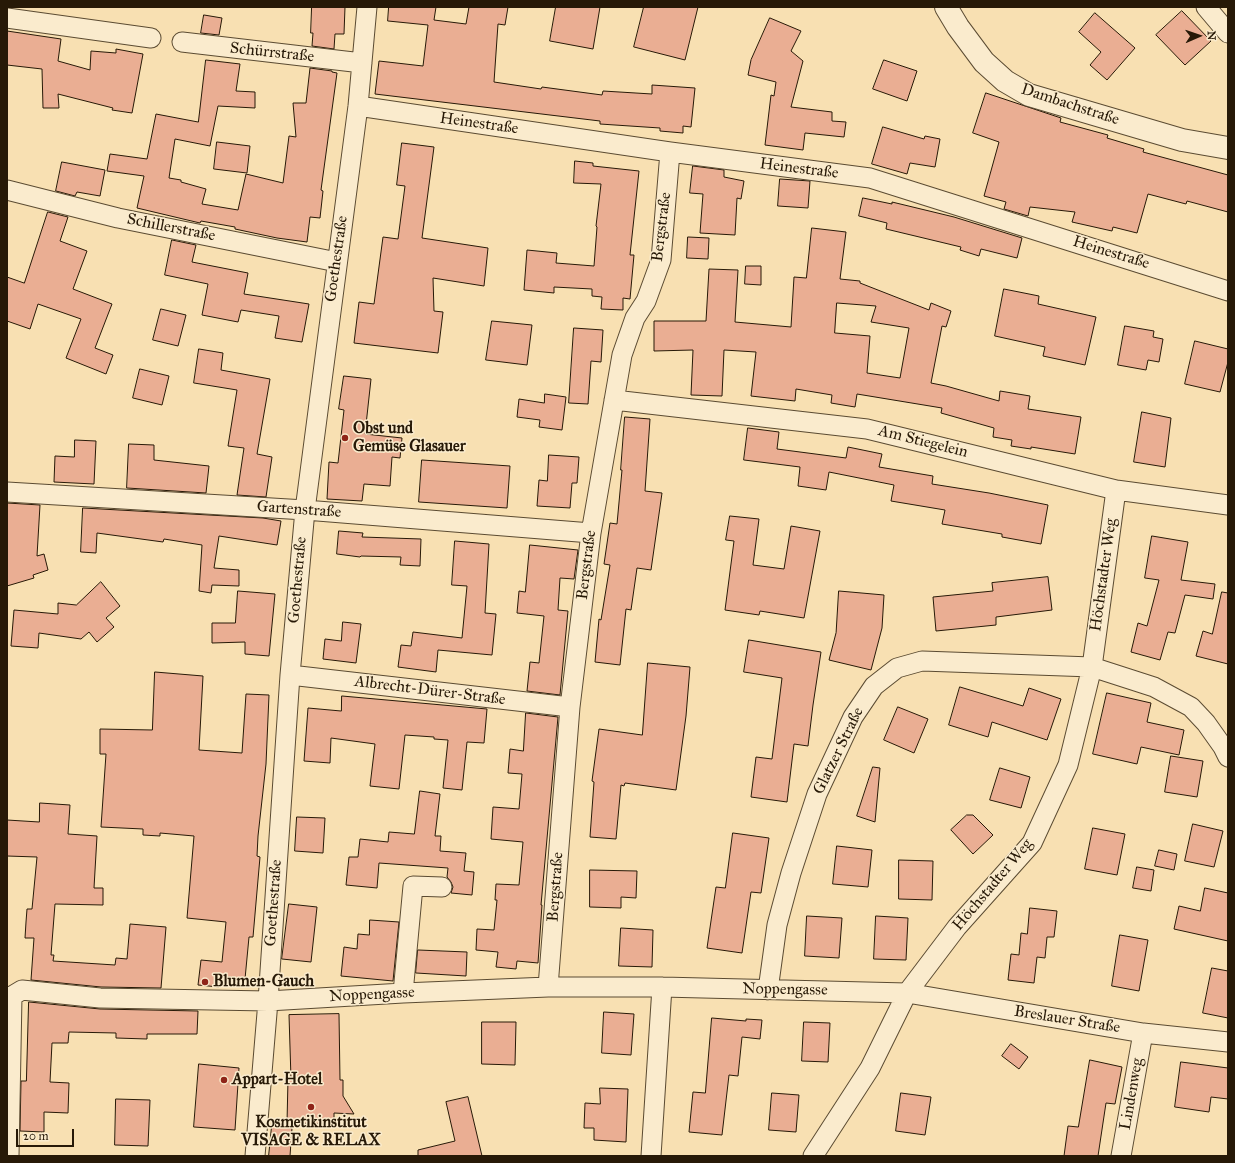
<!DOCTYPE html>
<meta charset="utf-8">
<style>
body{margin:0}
#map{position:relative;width:1235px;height:1163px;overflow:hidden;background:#f8e0b2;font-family:"IM FELL Great Primer",serif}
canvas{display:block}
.frame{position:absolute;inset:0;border:8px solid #271907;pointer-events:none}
.north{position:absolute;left:1179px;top:16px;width:40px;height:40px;-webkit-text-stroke:3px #faebcd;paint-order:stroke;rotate:88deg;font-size:11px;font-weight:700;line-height:16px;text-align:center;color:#271907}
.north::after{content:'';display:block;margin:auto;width:14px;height:18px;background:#271907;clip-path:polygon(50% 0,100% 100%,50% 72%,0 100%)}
.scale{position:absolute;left:16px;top:1129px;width:58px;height:18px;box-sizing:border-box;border:2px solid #271907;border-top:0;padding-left:5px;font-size:12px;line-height:14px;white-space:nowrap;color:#271907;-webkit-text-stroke:3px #faebcd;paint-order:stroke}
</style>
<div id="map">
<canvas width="1235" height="1163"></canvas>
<div class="frame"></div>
<div class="north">N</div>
<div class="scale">20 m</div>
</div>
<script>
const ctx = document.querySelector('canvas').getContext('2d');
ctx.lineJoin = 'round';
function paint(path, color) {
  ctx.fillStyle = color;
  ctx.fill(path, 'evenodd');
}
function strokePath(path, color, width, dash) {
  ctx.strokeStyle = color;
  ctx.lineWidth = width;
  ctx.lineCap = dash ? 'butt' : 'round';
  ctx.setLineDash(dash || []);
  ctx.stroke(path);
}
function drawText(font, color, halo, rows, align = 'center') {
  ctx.font = font + ' "IM FELL Great Primer",serif';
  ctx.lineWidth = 3;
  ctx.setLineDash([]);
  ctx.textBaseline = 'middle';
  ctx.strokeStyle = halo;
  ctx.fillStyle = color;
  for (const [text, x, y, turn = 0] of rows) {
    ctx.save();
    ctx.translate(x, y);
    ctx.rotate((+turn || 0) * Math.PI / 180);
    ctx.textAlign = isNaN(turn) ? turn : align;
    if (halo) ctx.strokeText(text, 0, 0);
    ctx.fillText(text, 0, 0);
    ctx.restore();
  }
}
const building = new Path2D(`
 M312,7H345L344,34H335L334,49L312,46L313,33H311Z
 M389,7H436L434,20L466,24L469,7H508L505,25L498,24L494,82L541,89L542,87L602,95L603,91L652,94V85L695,88L691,127L683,126V133L660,131V128L600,124V121L375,94L379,61L423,66L428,25L388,21Z
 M556,7H600L593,49L550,41Z
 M644,7H698L685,60L634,47Z
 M1182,11L1211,41L1185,65L1156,35Z
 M1095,13L1135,48L1107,80L1090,65L1101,52L1079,32Z
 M204,15L222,18L219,35L201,33Z
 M770,18L801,31L791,51L803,61L791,107L832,112V121L846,122L844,137L805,133L803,150L765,145L771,95L774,96L776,82L748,75L751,60Z
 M7,31L61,39L58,61L90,70L91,51L116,53V49L143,54L132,113L112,110L113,108L58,94L59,108H43L42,69L7,65Z
 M206,60L240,64L236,91L255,92V108L218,106L210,146L175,139L169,178L181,180V182L206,189L202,204L238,210L246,174L283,183L289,136L296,137L293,103H306L310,68L332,71V72L337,73L321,190L323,191L320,218L310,217L307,242L277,238L235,229V227L201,221L200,223L137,208L144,176L107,171L110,154L147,159L156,114L198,122Z
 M884,60L917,71L907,101L873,89Z
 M986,93L1061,118L1060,122L1108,135L1107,138L1144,149L1143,152L1228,175V212L1187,201L1186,204L1148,194L1137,233L1113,227L1112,231L1072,222L1075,212L1030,207L1028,216L1004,209L1006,202L984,196L999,142L973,133Z
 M883,127L924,139L925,136L940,139L935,167L910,163L907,174L872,164Z
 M217,142L250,146L247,173L214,169Z
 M402,143L434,147L422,238L488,248L484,286L433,278L434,311L443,312L438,353L354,343L359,302L374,304L383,237L398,239L405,186L397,185Z
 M575,161L593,163V166L639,171L630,255H634L630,299L623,298V310L601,309L602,297L592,296V289L554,287V293L524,290L527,250L557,253L556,263L594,266L597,227L596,226L601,184L574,183Z
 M62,162L105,170L100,196L77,192L75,196L56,191Z
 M693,166L724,170V177L744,181L741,199L737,198L735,235L700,233L703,194L690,193Z
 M780,179L810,181L808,208L778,206Z
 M863,198L892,204V202L954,217L1022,238L1017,258L981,249L979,256L960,250L961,247L886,229L887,223L859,216Z
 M48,212L68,217L60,241L87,251L73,289L112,304L95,348L113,355L106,374L66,358L81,319L38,304L30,329L7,321V277L24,283Z
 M812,228L846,232L840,279L860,281V283L929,310L931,303L951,311L946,327L942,326L931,383L946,386L999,401L1000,391L1030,396L1028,409L1081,417L1075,454L1031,447V449L1011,446L1012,440L993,437L994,428L941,413L942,408L857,394L855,407L831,403L832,395L796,389L795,401L751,396L756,352L724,350L722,396L691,395L693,350L654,351V321H706L709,269L738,270L735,322L791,327L794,277L806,278ZM837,303L876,306L871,322L909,328L900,378L867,373L870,336L835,333Z
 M688,237L709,238L708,259L687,258Z
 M172,240L196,245L192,262L248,273L244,294L309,304L302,342L275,338L279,316L241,310L238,322L202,315L208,284L165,275Z
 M746,266H761V285L745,284Z
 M1004,289L1039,296L1038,304L1096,317L1085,365L1043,356L1045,347L995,336Z
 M161,309L186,315L178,346L153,340Z
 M492,321L532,325L527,365L486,360Z
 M1125,326L1154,331L1153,337L1163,339L1159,362L1148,360L1146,370L1118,365Z
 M574,328L603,330L601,362L591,361L588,404L569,403Z
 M1195,341L1228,349V362L1220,392L1185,384Z
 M199,349L223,353L221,370L270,379L257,454L272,457L266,497L237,495L244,448L228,446L237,390L194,383Z
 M140,369L169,376L162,405L133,398Z
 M344,376L371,379L365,434L402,438L400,458L392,457L390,486L364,484L362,501L327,499L329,462L338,463L344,410L339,409Z
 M545,394L566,397L562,430L539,427L540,420L517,417L519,399L544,403Z
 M1142,412L1171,418L1165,467L1134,462Z
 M625,417L650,419L645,491L662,493L651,570L637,568L631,610L626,609L620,665L595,662L599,619L601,620L610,565L604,564L610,523L617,524L622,470H621Z
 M748,428L779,432L777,449L846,458L848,447L882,454L879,467L933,476L932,484L989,493L1048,505L1041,544L1002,537V534L942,524L945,510L891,501L894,485L829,472L826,490L798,486L800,467L744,460Z
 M75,440L96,441L94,484L54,482L55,456L74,457Z
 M129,444L154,445V460L209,466L206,493L127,488Z
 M549,455L579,457L577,483H572L570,508L537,506L539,480L547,481Z
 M422,460L510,466L507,508L419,502Z
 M7,503L40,505L37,556L44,554L48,570L33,575L34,578L7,586Z
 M83,508L263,518L281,521L277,545L219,536L214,568L239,570V586L212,585L211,593L199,591L202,545L164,539L163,542L97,533L96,553L81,552Z
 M730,516L759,519L753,565L784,569L791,526L820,531L804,618L760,611L759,615L725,610L734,541L726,540Z
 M339,531L363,533L362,537L421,539L420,566L400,565L401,557L361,556L360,557L337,554Z
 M1152,536L1188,542L1181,580L1215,584L1213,599L1185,595L1175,633L1168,632L1160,660L1131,652L1138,623L1147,626L1159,580L1145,578Z
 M455,541L489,544L485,613L496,614L492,655L438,650L436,672L398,667L401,645L411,646L413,632L462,638L467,586L452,585Z
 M530,545L578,550L574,579L560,578L558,610L568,611L560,695L527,691L530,662L539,663L544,616L517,613L519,591L525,592Z
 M1048,577L1052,610L996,617V625L936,631L933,597L993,591L992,583Z
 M101,582L120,606L106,618L114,627L97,642L89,632L81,639L39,633L38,648L11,646L14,610L58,614V603L76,605Z
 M238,591L275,594L269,656L245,654V642L212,643V623H235Z
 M839,591L884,595L882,628L871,670L829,660L836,633Z
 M1222,592L1228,593V664L1196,656L1203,631L1212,634Z
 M343,622L361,624L356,663L323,659L325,639L341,641Z
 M749,640L821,652L813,705L808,746L794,744L787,802L751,797L756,757L772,759L782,678L744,672Z
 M648,663L690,667L686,716L676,790L625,783L624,786L621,785L616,839L590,837L594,782L592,781L599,729L642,735Z
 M155,672L203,676L199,750L242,753L246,694L269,695L266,764L258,836L257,856L260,857L253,937H249L245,979L220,976L219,987L198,985L201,960L222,962L226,922L187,918L194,836L160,833V836L143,835V829L101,827L106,754H100V729L152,730Z
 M960,687L1023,706L1029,688L1061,699L1047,740L992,722L988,737L949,725Z
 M1107,693L1151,703L1147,722L1184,730L1179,755L1141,747L1137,764L1093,754Z
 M342,696L487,709L484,743L467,742L462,790L443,788L448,740L434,739V737L405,735L399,789L370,786L375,744L331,738L330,763L304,761L308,708L341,711Z
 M898,707L928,719L914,753L884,740Z
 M526,713L558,717L541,905H542L538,963L517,961L516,969L496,967L498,952L476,950L477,929L494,930L497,900H495L496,884L519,885L523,842L491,839L493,807L519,809L522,774L508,773L510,749L523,751Z
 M1171,756L1203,761L1197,797L1165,792Z
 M873,767L880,768L875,822L857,816Z
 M1000,768L1030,777L1021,808L990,800Z
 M420,791L440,794L435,836H441L440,851L466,853L464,871L474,872L472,895L451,893L453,887L451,882L447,877L448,868L379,863L377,888L346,885L349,857H358L360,839L388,842L389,832L414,834Z
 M40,803L70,805L68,834L97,836L94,888H103V905L55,904L51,955H54L53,961L115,965L116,958L127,959L130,924L166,927L161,988L101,987L31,980L34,938H25L26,922L27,909H32L37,857L7,856V820L39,822Z
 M967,815H973L993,835L973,854L951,830Z
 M297,817L325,818L323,853L295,851Z
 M1193,824L1223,831L1214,867L1185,861Z
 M1093,828L1125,834L1117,875L1085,869Z
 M733,833L769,838L761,893L751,892L742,953L707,948L716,887L725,888Z
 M837,846L872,850L868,887L833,884Z
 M1159,850L1177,854L1174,870L1155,866Z
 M899,860L933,861L932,900L899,899Z
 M1137,867L1154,870L1151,891L1133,888Z
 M590,870L637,871L636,898L621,897V908L590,907Z
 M1205,888L1228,893V941L1174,929L1179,906L1200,911Z
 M289,904L317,907L311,962L282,959Z
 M1030,908L1057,911L1054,937H1047L1045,958L1037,957L1034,983L1008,980L1011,954L1019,955L1021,933L1027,934Z
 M807,916L842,918L839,958L805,956Z
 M876,916L908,918L906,960L874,959Z
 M370,920L399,922L393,981L341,976L344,947L357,949L358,934L369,935Z
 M621,928L653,930L652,967L619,966Z
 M1120,935L1148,940L1139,991L1112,986Z
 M418,950L467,952L466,976L416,973Z
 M1212,968L1228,971V1018L1203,1013Z
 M29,1002L100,1009L198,1011L197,1034H147V1039L116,1038V1033L69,1032L68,1043H52L50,1082L69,1083L68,1113L44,1112V1132L20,1131L21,1081H26Z
 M604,1012L634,1014L631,1055L602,1053Z
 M339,1014L340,1080H343V1096L354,1114L334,1113V1124L287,1123L288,1079H291L289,1015Z
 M712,1018L746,1021V1019L762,1020L760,1039L742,1037L738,1076L729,1075L722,1135L689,1132L693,1092L705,1093Z
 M482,1022H516L515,1065L482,1064Z
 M804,1022L830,1023L828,1062L802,1061Z
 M1011,1044L1028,1057L1019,1069L1002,1056Z
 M1090,1060L1122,1067L1115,1104L1106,1103L1098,1156H1064L1068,1126L1078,1127Z
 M1181,1062L1228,1068V1099L1211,1097L1209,1112L1175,1107Z
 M199,1064L239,1068L235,1130L194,1127Z
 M600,1088L628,1089L626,1142L594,1140V1128H584L585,1103L600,1104Z
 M772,1093L799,1095L796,1132L769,1130Z
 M901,1093L931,1097L925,1135L896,1131Z
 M468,1097L482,1156H418V1150L455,1141L446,1102Z
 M116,1099L150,1100L148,1146L115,1145Z
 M272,1126L292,1128L290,1156H269Z`);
paint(building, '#eaae93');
strokePath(building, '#271907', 1);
const minor = new Path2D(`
 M1206,7L1228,33
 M7,18L151,38
 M182,42L362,63
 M358,106L670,152L870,178L1228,291
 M7,190L118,218L337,262
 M614,400L867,429L1116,490L1228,505
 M7,492L305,510L591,533
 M290,675L570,707
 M548,987L570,707L591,533L622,355L635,318L646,301L661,260L670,152
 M768,990L777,925L791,873L817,794L853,717L874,686L897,668L922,661L1092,667L1154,687L1191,707L1206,723L1223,747L1228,757
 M403,993L413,886L442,887
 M9,1156L12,996L22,990L100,998L268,1001L403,993L548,987H662L907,993L1143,1033L1228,1042
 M255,1156L268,1001L290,675L305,510L358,106L367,7
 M651,1156L662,987
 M813,1156L870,1068L907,993L957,927L1032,843L1068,765L1092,667L1116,490
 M1121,1156L1143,1033`);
const tertiary = new Path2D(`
 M946,7L958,27L984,62L1005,81L1029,95L1182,140L1228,148`);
strokePath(minor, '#5b4b32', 21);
strokePath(tertiary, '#5b4b32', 24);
strokePath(minor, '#faebcd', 19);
strokePath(tertiary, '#faebcd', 22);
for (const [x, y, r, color] of [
 [345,438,4,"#8f2418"],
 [205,982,4,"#8f2418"],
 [224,1080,4,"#8f2418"],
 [311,1107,4,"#8f2418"]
]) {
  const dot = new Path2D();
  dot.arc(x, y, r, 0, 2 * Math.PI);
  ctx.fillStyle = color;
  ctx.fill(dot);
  strokePath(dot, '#faebcd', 1.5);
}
drawText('16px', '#271907', '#faebcd', [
 ["Schürrstraße",272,53,6],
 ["Dambachstraße",1070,105,18],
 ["Heinestraße",479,124,8],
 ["Heinestraße",799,169,7],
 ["Bergstraße",662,227,-83],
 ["Schillerstraße",171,228,11],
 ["Heinestraße",1111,253,17],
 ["Goethestraße",337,259,-82],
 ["Am Stiegelein",923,442,14],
 ["Gartenstraße",299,510,4],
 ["Bergstraße",587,565,-83],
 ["Höchstadter Weg",1104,575,-82],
 ["Goethestraße",298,580,-85],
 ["Albrecht-Dürer-Straße",430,691,7],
 ["Glatzer Straße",839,751,-64],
 ["Höchstadter Weg",993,885,-50],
 ["Bergstraße",556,887,-86],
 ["Goethestraße",274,903,-86],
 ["Noppengasse",785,990,1],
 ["Noppengasse",372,995,-3],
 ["Breslauer Straße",1067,1020,9],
 ["Lindenweg",1132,1094,-80]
]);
drawText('bold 16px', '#271907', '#faebcd', [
 ["Obst und",353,429],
 ["Gemüse Glasauer",353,447],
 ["Blumen-Gauch",213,982],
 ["Appart-Hotel",232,1080],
 ["Kosmetikinstitut",311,1123,"center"],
 ["VISAGE & RELAX",311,1141,"center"]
], 'left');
</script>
